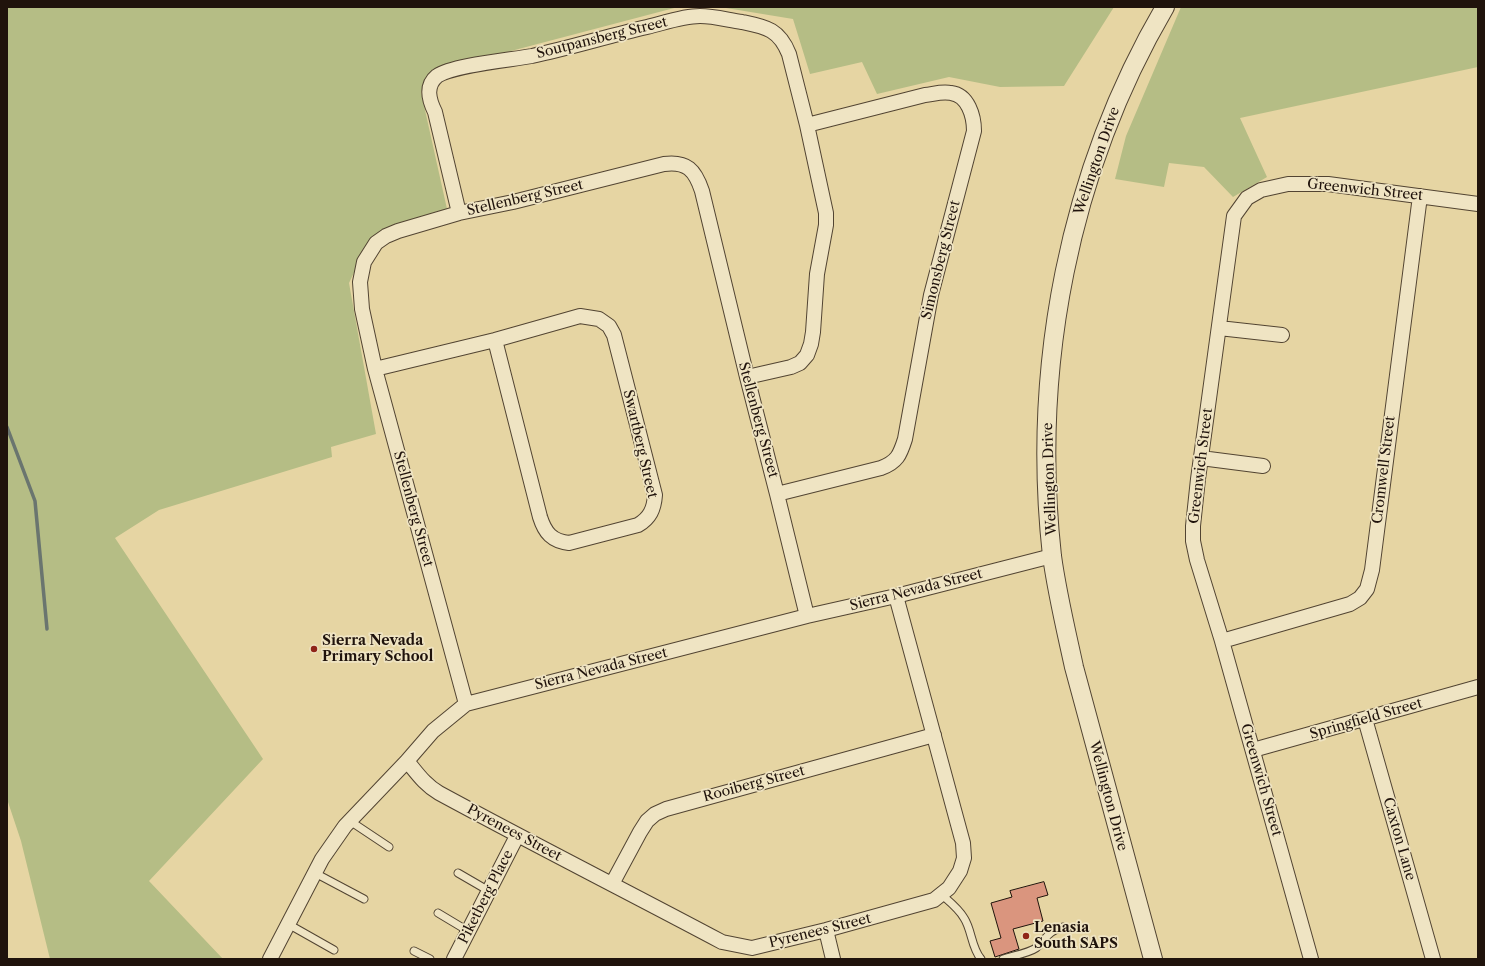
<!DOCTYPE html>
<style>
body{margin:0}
#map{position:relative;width:1485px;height:966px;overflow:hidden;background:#e6d5a3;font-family:"Libre Caslon Text",serif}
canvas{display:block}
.frame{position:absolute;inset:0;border:8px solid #20130c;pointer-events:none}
</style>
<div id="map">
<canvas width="1485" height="966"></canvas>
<div class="frame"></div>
</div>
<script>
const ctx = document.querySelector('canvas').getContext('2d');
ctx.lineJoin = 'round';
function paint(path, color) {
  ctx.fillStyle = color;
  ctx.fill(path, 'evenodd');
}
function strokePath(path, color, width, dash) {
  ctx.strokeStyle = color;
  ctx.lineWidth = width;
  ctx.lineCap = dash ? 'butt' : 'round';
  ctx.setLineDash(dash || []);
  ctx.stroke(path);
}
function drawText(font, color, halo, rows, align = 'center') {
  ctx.font = font + ' "Libre Caslon Text",serif';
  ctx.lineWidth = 3.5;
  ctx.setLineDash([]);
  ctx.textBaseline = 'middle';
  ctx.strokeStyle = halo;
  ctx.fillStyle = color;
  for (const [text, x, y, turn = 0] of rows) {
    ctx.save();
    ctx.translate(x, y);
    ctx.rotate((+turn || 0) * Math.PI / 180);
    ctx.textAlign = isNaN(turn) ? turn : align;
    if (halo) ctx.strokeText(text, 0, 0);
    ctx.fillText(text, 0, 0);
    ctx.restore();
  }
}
paint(new Path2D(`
 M7,7H678L435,71L421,92L447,209L370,239L349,283L376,434L331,447L332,457L159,510L115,538L263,759L149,881L223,959H50L21,841L7,799Z
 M720,7H1114L1064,86L1000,87L949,77L877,94L862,62L810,74L793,19Z
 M1181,7H1478V67L1240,118L1267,177L1233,197L1204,167L1169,163L1164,187L1115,179L1126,136Z`), '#b5bd85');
strokePath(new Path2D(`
 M7,427L35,501L47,629`), '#6a756f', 3.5);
const building = new Path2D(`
 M1044,882L1048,895L1037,898L1043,921L1013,929L1019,949L995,957L990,941L1001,938L991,903L1012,897L1010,891Z`);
paint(building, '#da957e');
strokePath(building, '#20130c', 1);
const service = new Path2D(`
 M350,821L389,847
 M315,873L364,899
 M458,873L489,891
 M942,895C950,902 959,909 964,918C972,930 971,947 981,959
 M438,913L468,931
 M288,924L334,950
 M414,951L430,959
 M1003,959C1012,956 1029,953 1036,948C1048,938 1045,933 1063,927`);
const minor = new Path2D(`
 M459,213L435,112C429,100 425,86 437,76C453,65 510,60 532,56C570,48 608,36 647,27C664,23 682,16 700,16C714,16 728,20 742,22C766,27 779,29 789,54L807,125L826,213V225L817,274L813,332L811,344L807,355L800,363L791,367L747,377
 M1219,328L1282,335
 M375,369L495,340L580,316L599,319L609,326L614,335L655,495C654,509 650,518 638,525L569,543C552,541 545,533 540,517L495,340
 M1201,458L1263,466
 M777,494L881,468C897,462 900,455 905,439L931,295L974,131C974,116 968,95 951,93C942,91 934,94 925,95L807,125
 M1222,641L1350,604L1360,598L1367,589L1372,570L1420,196
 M466,704L375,369L362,309L360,282L364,262L376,243L386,236L398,231L459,213L513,202L664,164C687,161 695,170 702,191L747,377L777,494L807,616
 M1365,719L1433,959
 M1253,750L1478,687
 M407,761C417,773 425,785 439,793C533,844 628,892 722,942L752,948L826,930L934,900L949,888L960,871L964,858L963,843L896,596
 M612,884L640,832L647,821L655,814L666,809L934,735
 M826,930L833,959
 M270,959L322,859L345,826L407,761L433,731L466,704L807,616L896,596L1052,556
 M454,959L517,836
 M1311,959L1222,641L1197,560L1193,541V526L1198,479L1234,216L1247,198L1261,190L1288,184H1328L1478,204`);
const tertiary = new Path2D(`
 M1153,959L1074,667C1066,630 1057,593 1052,556C1031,367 1069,171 1165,7`);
strokePath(service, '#524432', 9);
strokePath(minor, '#524432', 16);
strokePath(tertiary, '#524432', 20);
strokePath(service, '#efe4c3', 7);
strokePath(minor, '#efe4c3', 14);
strokePath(tertiary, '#efe4c3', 18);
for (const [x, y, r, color] of [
 [314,649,4,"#8f2418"],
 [1026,936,4,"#8f2418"]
]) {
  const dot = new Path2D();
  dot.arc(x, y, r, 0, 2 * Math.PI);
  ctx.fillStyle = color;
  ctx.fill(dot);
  strokePath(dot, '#efe4c3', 1.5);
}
drawText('14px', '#20130c', '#efe4c3', [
 ["Soutpansberg Street",602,38,-14],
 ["Wellington Drive",1097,161,-71],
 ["Greenwich Street",1365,190,6],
 ["Stellenberg Street",525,198,-13],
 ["Simonsberg Street",941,260,-76],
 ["Stellenberg Street",758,420,75],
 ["Swartberg Street",640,444,77],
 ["Greenwich Street",1201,466,-83],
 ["Cromwell Street",1384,470,-83],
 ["Wellington Drive",1050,479,-92],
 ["Stellenberg Street",413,509,75],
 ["Sierra Nevada Street",916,590,-14],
 ["Sierra Nevada Street",601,669,-14],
 ["Springfield Street",1366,719,-16],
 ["Greenwich Street",1261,780,74],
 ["Rooiberg Street",754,784,-15],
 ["Wellington Drive",1108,796,75],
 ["Pyrenees Street",514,833,28],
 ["Caxton Lane",1399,839,74],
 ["Piketberg Place",486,897,-63],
 ["Pyrenees Street",820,931,-14]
]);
drawText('bold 14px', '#20130c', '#efe4c3', [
 ["Sierra Nevada",322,641],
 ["Primary School",322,657],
 ["Lenasia",1034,928],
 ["South SAPS",1034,944]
], 'left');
</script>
